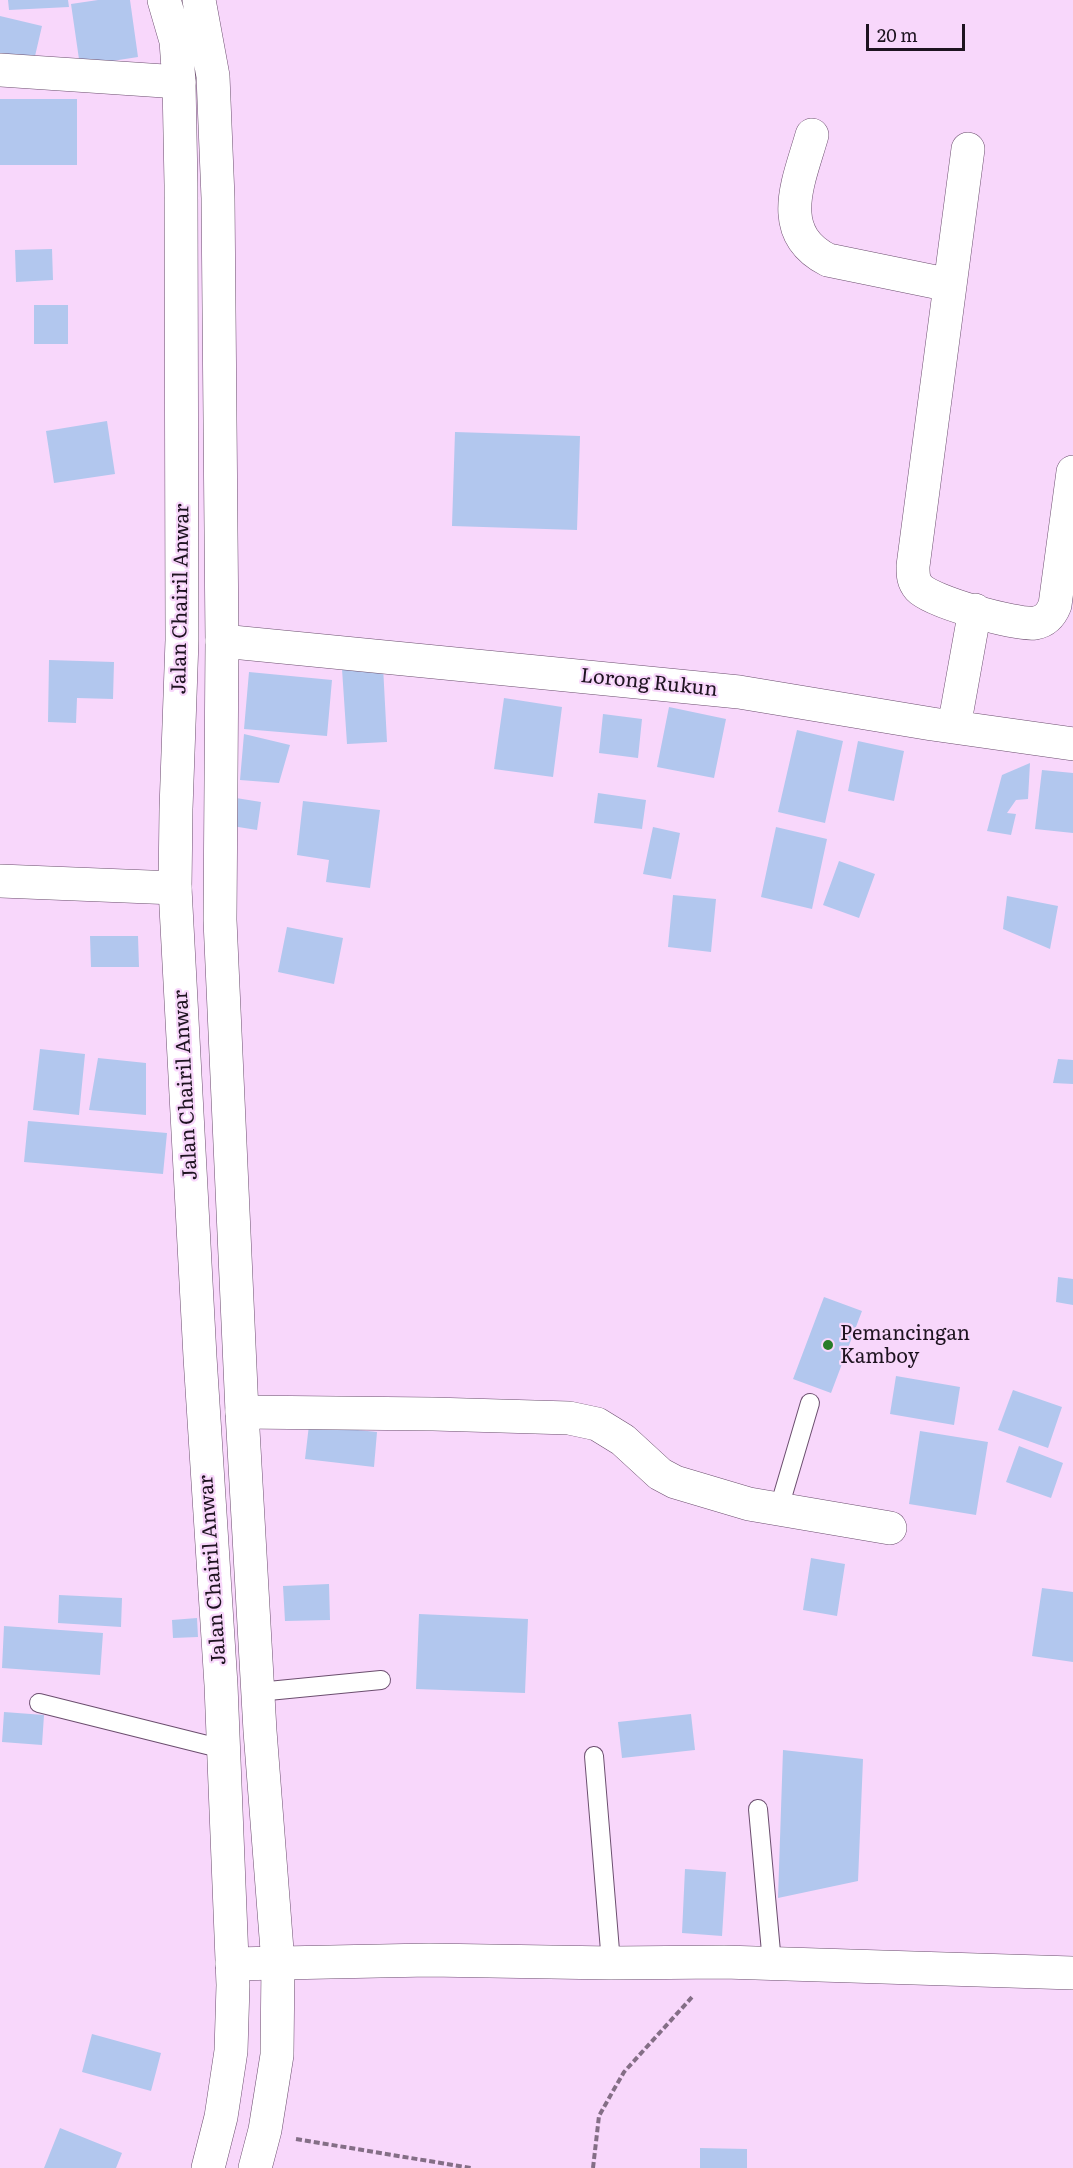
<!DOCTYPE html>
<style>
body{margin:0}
#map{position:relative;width:1073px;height:2168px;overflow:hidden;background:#f8d7fb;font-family:Literata,serif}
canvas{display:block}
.scale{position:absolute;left:866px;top:24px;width:99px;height:27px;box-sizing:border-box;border:3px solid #1e1320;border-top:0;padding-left:8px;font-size:18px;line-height:21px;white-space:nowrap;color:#1e1320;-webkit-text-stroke:4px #f8d7fb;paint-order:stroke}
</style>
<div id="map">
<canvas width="1073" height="2168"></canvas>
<div class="scale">20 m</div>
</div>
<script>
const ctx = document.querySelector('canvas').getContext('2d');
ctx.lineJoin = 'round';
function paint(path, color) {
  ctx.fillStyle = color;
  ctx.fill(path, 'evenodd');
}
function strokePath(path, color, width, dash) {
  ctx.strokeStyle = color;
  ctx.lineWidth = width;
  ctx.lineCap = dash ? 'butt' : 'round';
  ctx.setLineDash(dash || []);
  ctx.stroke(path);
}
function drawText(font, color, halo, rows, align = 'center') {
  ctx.font = font + ' Literata,serif';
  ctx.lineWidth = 4.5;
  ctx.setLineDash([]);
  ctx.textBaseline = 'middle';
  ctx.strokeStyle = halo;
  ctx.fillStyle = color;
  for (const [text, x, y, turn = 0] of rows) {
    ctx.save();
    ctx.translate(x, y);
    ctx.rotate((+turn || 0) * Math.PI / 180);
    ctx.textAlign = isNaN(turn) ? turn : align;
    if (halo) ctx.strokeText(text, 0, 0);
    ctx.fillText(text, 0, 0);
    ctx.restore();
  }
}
paint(new Path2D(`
 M8,0H68L69,7L9,10Z
 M98,0H130L138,57L80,66L71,4Z
 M0,16L42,26L32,69L0,59Z
 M0,99H77V165H0Z
 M52,249L53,280L16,282L15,250Z
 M34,305H68V344H34Z
 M107,421L115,474L54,483L46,431Z
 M455,432L580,436L577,530L452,526Z
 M49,660L114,662L113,699L77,698L76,723L48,722Z
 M383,666L387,742L347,744L342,669Z
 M249,672L332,680L327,736L244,729Z
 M504,698L562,707L553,777L494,769Z
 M669,707L726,719L714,778L657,767Z
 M603,714L642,719L638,758L599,753Z
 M797,730L843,741L825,823L778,812Z
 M244,734L290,745L279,783L240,780Z
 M858,741L904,751L894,801L848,791Z
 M1030,763L1028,799L1016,800L1007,813L1016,814L1011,835L987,831L1002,775Z
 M1042,770L1073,773V833L1035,829Z
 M598,793L646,800L642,829L594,823Z
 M236,798L261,802L257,830L232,826Z
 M303,801L380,810L370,888L326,882L329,860L297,855Z
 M653,827L680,833L671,879L643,874Z
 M776,827L827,839L812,909L761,897Z
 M839,861L875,874L859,918L823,905Z
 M673,895L716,899L711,952L668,947Z
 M1007,896L1058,906L1050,949L1003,929Z
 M287,927L343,938L334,984L278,972Z
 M90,936H138L139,967H91Z
 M40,1049L85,1054L79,1115L33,1110Z
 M98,1058L146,1063V1115L89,1110Z
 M1058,1059L1073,1060V1084L1053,1083Z
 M28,1121L167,1133L163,1174L24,1162Z
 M1058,1277L1073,1279V1305L1056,1302Z
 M824,1297L862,1311L831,1393L793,1379Z
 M896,1376L960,1387L954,1425L890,1414Z
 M1013,1390L1062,1407L1048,1448L998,1430Z
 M309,1425L377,1432L374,1467L305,1459Z
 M920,1431L988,1442L976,1515L909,1504Z
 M1019,1446L1063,1463L1051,1498L1006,1482Z
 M811,1558L845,1564L837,1616L803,1610Z
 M329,1584L330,1620L285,1621L283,1586Z
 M1042,1588L1073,1592V1662L1032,1656Z
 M59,1595L122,1598L121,1627L58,1623Z
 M419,1614L528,1619L525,1693L416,1689Z
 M197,1618L198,1637L173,1638L172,1620Z
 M4,1626L103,1633L100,1675L2,1668Z
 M4,1712L44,1715L42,1745L2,1742Z
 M691,1714L695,1750L622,1758L618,1722Z
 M783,1750L863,1759L858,1881L778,1898Z
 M685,1869L726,1872L722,1936L682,1933Z
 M92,2034L161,2053L151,2091L82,2072Z
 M60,2128L122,2153L116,2168H44Z
 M700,2148L747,2149V2168H700Z`), '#b2c7ee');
const lane = new Path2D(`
 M779,1508L810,1403
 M258,1692L381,1680
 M39,1703L223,1749
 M594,1756L611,1963
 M758,1809L772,1963`);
const street = new Path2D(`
 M0,70L179,82
 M812,135C799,181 774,232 828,260L950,285
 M968,149L913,566C913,575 913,581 919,588C932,602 1015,625 1035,623C1046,621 1051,615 1055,605L1073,472
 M222,641L739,692L932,724L1073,744
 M954,727L975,610
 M0,881L175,888
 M242,1412L433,1414L569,1418L597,1424L623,1440L660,1474L675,1482L749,1504L890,1528
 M232,1964L429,1960L611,1963L724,1962L1073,1973`);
const secondary = new Path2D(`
 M164,0L176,41L179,82L181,185L182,640L176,809L175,888L200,1357L221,1685L233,1985L231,2051L221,2117L208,2168
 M199,0L213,76L218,198L222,641L220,920L242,1412L260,1731L278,1963L277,2055L265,2130L255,2168`);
strokePath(lane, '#6b4e6e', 20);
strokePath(street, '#6b4e6e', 34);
strokePath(secondary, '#6b4e6e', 34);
strokePath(new Path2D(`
 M296,2139L471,2168
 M593,2168L599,2116L613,2091L624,2072L693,1996`), '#846e86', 4, [6, 3]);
strokePath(lane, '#fff', 18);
strokePath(street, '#fff', 33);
strokePath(secondary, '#fff', 33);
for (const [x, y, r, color] of [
 [828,1345,6,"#287c28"]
]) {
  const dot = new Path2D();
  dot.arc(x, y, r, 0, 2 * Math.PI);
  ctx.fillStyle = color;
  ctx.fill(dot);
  strokePath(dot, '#f8d7fb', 2);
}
drawText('20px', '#1e1320', '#f8d7fb', [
 ["Jalan Chairil Anwar",181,599,-89],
 ["Lorong Rukun",649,683,6],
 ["Jalan Chairil Anwar",186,1085,-93],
 ["Jalan Chairil Anwar",213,1570,-94]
]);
drawText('20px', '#1e1320', '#f8d7fb', [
 ["Pemancingan",840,1334],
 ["Kamboy",840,1357]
], 'left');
</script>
